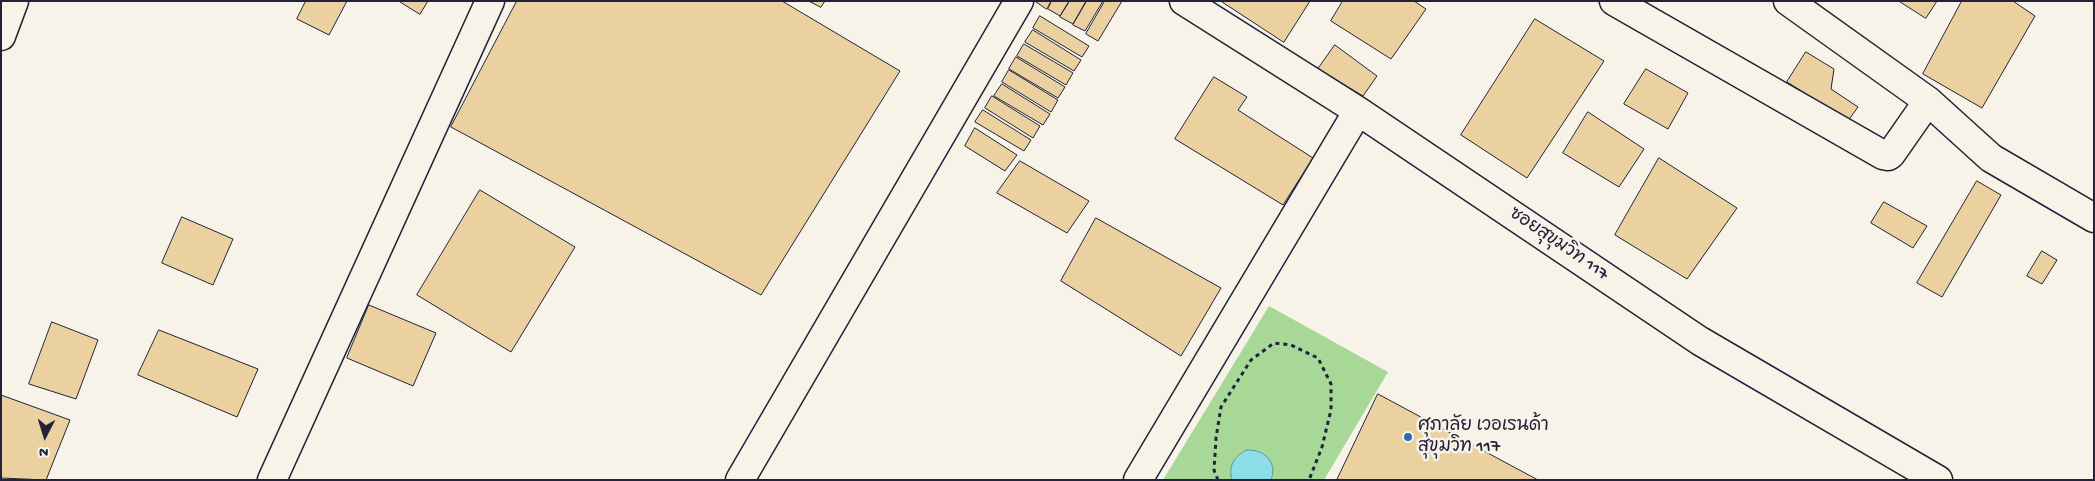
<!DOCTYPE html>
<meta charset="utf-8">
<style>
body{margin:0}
#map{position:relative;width:2095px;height:481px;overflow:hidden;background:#f7f3e8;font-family:"Gochi Hand",sans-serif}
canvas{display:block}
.frame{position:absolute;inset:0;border:2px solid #22223b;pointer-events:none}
.north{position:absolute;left:20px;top:411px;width:50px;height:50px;-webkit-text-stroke:4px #f7f3e8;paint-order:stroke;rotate:185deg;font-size:14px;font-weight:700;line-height:20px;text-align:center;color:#22223b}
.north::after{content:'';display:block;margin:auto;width:18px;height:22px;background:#22223b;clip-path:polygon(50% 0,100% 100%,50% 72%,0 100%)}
</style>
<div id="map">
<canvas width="2095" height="481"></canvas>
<div class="frame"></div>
<div class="north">N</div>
</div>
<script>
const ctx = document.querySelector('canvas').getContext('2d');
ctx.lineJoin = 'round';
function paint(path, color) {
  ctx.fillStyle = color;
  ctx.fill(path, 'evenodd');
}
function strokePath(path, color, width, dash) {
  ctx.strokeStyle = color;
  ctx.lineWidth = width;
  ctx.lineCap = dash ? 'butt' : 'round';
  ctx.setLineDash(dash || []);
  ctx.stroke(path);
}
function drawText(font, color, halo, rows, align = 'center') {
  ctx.font = font + ' "Gochi Hand","Playpen Sans Thai",sans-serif';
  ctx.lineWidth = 5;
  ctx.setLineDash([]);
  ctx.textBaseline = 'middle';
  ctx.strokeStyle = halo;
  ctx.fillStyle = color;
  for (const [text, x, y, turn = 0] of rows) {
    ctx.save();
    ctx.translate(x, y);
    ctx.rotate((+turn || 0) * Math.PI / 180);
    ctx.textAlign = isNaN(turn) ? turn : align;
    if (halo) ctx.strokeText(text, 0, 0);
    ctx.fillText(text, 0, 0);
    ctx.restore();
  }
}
paint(new Path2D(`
 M1269,306L1388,372L1324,480H1163Z`), '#a8d898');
const water = new Path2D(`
 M1247,450C1264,449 1278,462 1271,480H1232C1228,466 1234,456 1247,450Z`);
paint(water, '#8edee9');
strokePath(water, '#6393a3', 1);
const building = new Path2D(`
 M306,1H347L329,35L297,19Z
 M399,1H428L420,14Z
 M517,1H782L900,71L761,295L451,127Z
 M809,1H825L821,7Z
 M1035,1H1051L1047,9Z
 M1052,1H1069L1060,16L1048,9Z
 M1070,1H1086L1073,24L1060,17Z
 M1087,1H1103L1085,31L1073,25Z
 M1105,1H1122L1098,41L1086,34Z
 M1221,1H1310L1284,42Z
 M1343,1H1414L1426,9L1391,59L1331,21Z
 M1899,1H1937L1926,18Z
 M1962,1H2013L2035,16L1982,108L1923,74Z
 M1040,16L1089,46L1082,57L1033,28Z
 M1535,19L1604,61L1527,178L1461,135Z
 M1033,30L1081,60L1074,71L1025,42Z
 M1024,44L1073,73L1066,85L1017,56Z
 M1335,45L1377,76L1363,96L1318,69Z
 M1806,52L1834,69L1831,89L1858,107L1842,129L1821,115L1819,102L1787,82Z
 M1016,57L1065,87L1058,98L1009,69Z
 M1646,69L1688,93L1668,129L1624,104Z
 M1009,70L1058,100L1051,112L1002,82Z
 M1214,77L1247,97L1238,110L1313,158L1283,205L1175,139Z
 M1002,84L1050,114L1043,125L994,96Z
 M992,96L1040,126L1033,138L985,108Z
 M983,110L1031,140L1024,151L975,122Z
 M1588,112L1644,149L1619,187L1563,153Z
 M975,128L1017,155L1005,171L965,146Z
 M1659,158L1737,208L1687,279L1615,235Z
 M1020,161L1089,201L1067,233L997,193Z
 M1977,181L2001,195L1942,297L1917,283Z
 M480,190L575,247L511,352L417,295Z
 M1884,202L1927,226L1913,248L1871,223Z
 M182,217L233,239L213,285L162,263Z
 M1096,218L1221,288L1181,356L1061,281Z
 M2042,251L2057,260L2042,284L2027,276Z
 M369,305L436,333L413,386L347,358Z
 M52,322L98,340L76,399L29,384Z
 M159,330L258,369L237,417L138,375Z
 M1378,394L1538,480H1337Z
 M1,395L70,420L46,480L1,478Z`);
paint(building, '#ebd1a0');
strokePath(building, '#22223b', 1);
const minor = new Path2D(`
 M1184,1L1358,111L1700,341L1938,480
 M1614,1L1883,155L1888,156L1891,154L1928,101
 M1788,1L1928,101L1991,158L2094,218
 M1,36L14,1
 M272,480L490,1
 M740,480L1019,1
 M1138,480L1358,111`);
strokePath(minor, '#22223b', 31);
strokePath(new Path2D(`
 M1218,480L1214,470L1216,438L1221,407L1251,360L1274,343L1291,345L1318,358L1331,384V410L1322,447L1309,480`), '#22223b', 3, [4, 4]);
strokePath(minor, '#f7f3e8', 28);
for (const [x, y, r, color] of [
 [1408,437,5,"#1f6fb2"]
]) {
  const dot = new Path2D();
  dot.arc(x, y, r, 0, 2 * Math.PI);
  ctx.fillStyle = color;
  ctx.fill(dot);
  strokePath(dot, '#f7f3e8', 2);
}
drawText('18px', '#22223b', '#f7f3e8', [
 ["ซอยสุขุมวิท 117",1558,245,34]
]);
drawText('18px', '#22223b', '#f7f3e8', [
 ["ศุภาลัย เวอเรนด้า",1418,427],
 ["สุขุมวิท 117",1418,448]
], 'left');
</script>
